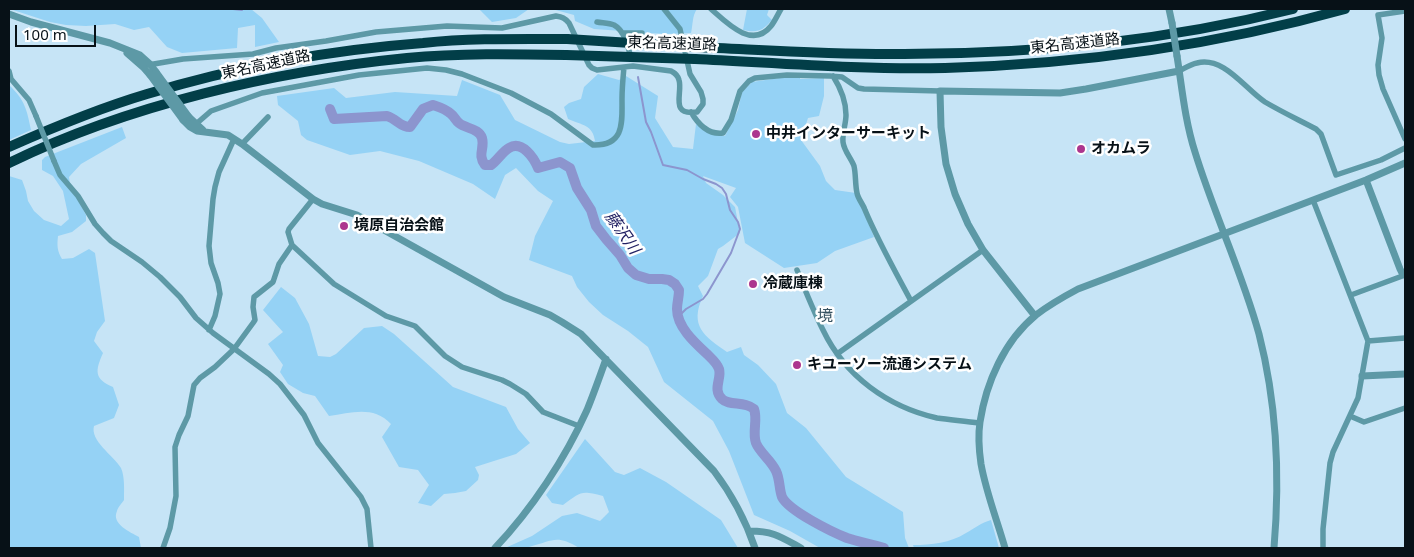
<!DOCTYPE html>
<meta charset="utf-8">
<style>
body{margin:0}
#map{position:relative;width:1414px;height:557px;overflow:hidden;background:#c6e4f6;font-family:"Noto Sans",sans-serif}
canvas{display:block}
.frame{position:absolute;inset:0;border:10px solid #071117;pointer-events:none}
.scale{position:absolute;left:15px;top:25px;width:81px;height:22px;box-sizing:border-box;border:2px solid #071117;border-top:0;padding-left:6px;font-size:15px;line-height:18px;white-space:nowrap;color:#071117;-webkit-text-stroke:4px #fff;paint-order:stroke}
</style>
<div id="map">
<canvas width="1414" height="557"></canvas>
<div class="frame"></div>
<div class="scale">100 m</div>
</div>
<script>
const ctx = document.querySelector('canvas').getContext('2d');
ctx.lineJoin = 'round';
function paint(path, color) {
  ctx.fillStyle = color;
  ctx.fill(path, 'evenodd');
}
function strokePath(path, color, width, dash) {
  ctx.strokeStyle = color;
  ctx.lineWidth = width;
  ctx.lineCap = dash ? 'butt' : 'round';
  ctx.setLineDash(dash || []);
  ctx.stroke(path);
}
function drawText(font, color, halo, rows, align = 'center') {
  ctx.font = font + ' "Noto Sans","Noto Sans JP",sans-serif';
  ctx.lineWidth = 5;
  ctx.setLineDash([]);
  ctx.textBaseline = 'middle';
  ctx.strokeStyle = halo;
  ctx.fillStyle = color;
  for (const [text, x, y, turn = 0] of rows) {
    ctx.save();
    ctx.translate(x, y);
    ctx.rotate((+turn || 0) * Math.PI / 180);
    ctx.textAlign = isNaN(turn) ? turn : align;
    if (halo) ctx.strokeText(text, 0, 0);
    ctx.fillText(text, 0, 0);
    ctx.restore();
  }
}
paint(new Path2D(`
 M10,9H251L262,18L279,42L255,47V25L238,28L237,48L182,53L167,47L149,27L134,30L115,24L86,26L66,25L50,22Z
 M479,9H529L516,18L492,22Z
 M552,9H697C692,16 693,25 691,33L665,34L594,29L575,21L574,15Z
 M747,9H769L767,15L772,20C762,31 758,33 743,30Z
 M598,74L619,80L626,76L658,96L655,118L673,147L693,149L696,124L714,135L725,136L738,110L742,92L752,82L786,77H800V79L824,78V96L819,116L808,118L801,140L820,166L826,181L835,190L856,193L874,237L835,251L817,263L784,268L745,243L738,207L730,197L736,188L703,176L706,183L723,195L735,207L740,233L723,246L718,249L708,276L698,286L703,296C689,326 704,336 727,352L741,347L744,355L758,365L776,384L787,413L806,428L846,477L903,512L905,538L909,548H820L790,531L754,515L729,451L713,421L664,382L648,347L628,331L603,315L589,302L577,287L572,276L529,260L535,236L553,201L538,191L516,168L505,175L495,199L473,184L419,161L380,151L350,155L307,140L301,135L298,121L278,105L277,96L334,88L346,98L395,92L457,96L462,80L500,95L515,120L560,142L569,144L595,141C593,125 582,125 568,119L564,107L569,103L581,99L584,87Z
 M9,85C25,100 27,110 31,130L9,140Z
 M122,127L126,138L81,164L69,177L70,184L86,215V221L72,232L58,236C57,245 57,251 62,259L73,258L89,249L95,253L105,321L97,332L94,341L103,353C95,371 94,379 113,387L119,405L114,418L94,426C90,441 113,455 121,468C125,477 124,491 124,500C122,503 118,507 117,511C111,524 130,532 139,537L141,548H9V176L22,180L26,191L28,201L34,211L44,220L61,226L69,219L63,191L53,176L42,170V160L45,157Z
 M281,287L295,298L309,324L318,356L330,357L336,354L364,328L382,326L394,334L453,387L506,407L518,429L530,443L516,454L475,467L479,475L478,480L466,491L455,493L444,494L431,506L418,503L429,485L418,470L399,467L382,437L391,424C373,405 351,413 329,416L315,396L303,393L288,384L280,372L283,365L268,344L283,332L263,310Z
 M585,439L615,472L624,475L640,468L666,482L721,520L738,548H579C556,534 553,541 529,547C522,549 512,548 505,548L532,536L562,516L577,513L600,521L609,512L603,496C580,490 581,492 563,505L552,503L546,495Z
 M991,520L999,548H914L913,545C932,545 950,543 966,533C975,528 981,523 991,520Z`), '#95d2f5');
strokePath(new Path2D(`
 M233,9L242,10
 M638,77L646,122L651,132L663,165L687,170L703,179L716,184L722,188L726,194L730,210L738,222L740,229L731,253L707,294L703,299L686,309L678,317`), '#8c95ce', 2);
strokePath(new Path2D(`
 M330,109L334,119L387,116C397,119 400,127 410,127L423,109L433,105C439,107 446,109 451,114C454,116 456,121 459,123C466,129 479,128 482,138C485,149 477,154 485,165H491C497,161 503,151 509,148C522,140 534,158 538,168L560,162L570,168L577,188L591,210L596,226L606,239L620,255L628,268L636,275L649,279H662L669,280L675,284L679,290C679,297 677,303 677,309C677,327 695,343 707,354C711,358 717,363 719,369C722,379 712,389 722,399C729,406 745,401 754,409C758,420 752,432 756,443C760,453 771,460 776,471C780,479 779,489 782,497C789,511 832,532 847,538C859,542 872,544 884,548`), '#8c95ce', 10);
strokePath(new Path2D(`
 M711,9C726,22 752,50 771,26C775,21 778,14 781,9
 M1405,11L1378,15L1382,38L1378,65L1379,75L1383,89L1405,139
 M597,22C602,23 609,23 614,25C625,31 628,47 631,58
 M622,33H642
 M148,65L183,59L253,54L276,48L326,41L376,32L447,26L502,28L556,16C562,17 565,18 569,23L589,65L592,68L597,70L633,66L671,71C675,73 678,76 679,80C683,93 669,116 697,112L703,104V99L701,92L690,74L680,29L664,9
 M9,71L11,79L29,100L36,116
 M1179,71C1185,68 1191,64 1197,63C1224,56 1245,89 1265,102C1282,112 1299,120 1316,129L1321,134L1336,175L1381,160L1405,148
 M833,76C840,87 846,102 846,115C846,124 842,133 843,142C844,151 851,158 854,166C856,175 855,184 857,193C858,199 863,204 865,210C878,241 895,271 911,301
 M691,112C698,124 709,135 723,133L731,120L740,91L749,81L755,78L787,75L830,76L842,77L858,88L864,89L940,91
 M196,124L211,111L262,93L359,75L427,68L446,70L462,74L511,93L551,114L593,145C625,146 622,122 622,99C622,88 623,78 624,67
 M242,144L268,117
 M54,161L60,175L78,196L95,224L103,233L111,241L142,262L160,277L180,297L196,318L213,333L269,374L280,384L304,415L318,443L361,497L367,509L371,548
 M313,199L289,229L288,232L292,245L334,284L386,316L415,326L445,356L462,367L502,380L510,384L526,394L543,412L579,426
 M1313,200L1368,341L1358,398L1333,452L1330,463L1323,529V548
 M797,270C805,290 813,310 823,330C845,376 888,407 937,418C951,420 966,421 979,423
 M1351,295L1405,275
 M209,330L215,316L220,294L218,283L211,263L209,246L213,199L215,187L219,172L234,139
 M1368,341L1405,338
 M837,354L983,250
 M1350,416L1364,422L1405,408
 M163,548L170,528L176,496L175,447L179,435L188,416L194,385L200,378L215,367L234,349L253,323L255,320L253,307L254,297L273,282L279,264L292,245`), '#5d99a6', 5.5);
strokePath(new Path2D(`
 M1169,9L1172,23
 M9,14L31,22L110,43L140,55L150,64L156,72
 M127,53L143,67L150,75
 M1177,56C1182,88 1185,121 1195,152C1214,214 1242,272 1259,334C1277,404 1280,477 1274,548
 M189,117L203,130
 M183,120L190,127L197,131L228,135L242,144L313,199L322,204L357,215L504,297L550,315L562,322L581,334L714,471C733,496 745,519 755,548
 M1366,180L1400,269L1402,273L1405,275
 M1035,316L983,250L968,224L955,194L946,164L941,127L940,91L1060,93L1086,89L1179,71
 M1362,376L1405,374
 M750,531C773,531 781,537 801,548
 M495,548C532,509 565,459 587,410C594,393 600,376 606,359
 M1005,548C997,520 986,492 981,464C979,450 978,435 980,422C986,383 1004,341 1036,315C1049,305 1063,297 1078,289L1366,180L1405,163`), '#5d99a6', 7);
strokePath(new Path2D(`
 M696,47C765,50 834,55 904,54C1035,54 1166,41 1293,9
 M695,59C778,63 862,70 945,68C1081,64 1213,46 1345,9
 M9,147C54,127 100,108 147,94C236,67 330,50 423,43C471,38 519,39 567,39
 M9,163C128,105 275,71 407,58C459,53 513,54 566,55`), '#023e48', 10);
strokePath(new Path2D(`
 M36,116L54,161`), '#5d99a6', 5.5);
strokePath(new Path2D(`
 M1172,23L1177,56
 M156,72L189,117
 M150,75L183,120`), '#5d99a6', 7);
strokePath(new Path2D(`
 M567,39L696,47
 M566,55L695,59`), '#023e48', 10);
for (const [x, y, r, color] of [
 [756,134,5,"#ac368e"],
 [1081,149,5,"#ac368e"],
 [344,226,5,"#ac368e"],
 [753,284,5,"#ac368e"],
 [797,365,5,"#ac368e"]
]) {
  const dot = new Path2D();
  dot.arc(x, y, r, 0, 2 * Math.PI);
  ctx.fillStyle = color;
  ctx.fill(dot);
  strokePath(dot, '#fff', 2);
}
drawText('15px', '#071117', '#fff', [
 ["東名高速道路",672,44,2],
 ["東名高速道路",1075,44,-6],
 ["東名高速道路",266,65,-12]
]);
drawText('bold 15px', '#071117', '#fff', [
 ["中井インターサーキット",766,134],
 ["オカムラ",1091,149],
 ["境原自治会館",354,226],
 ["冷蔵庫棟",763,284],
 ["キユーソー流通システム",807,365]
], 'left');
drawText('italic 16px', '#201f62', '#fff', [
 ["藤沢川",622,233,55]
]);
drawText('16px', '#375261', '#fff', [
 ["境",825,316]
]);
</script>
